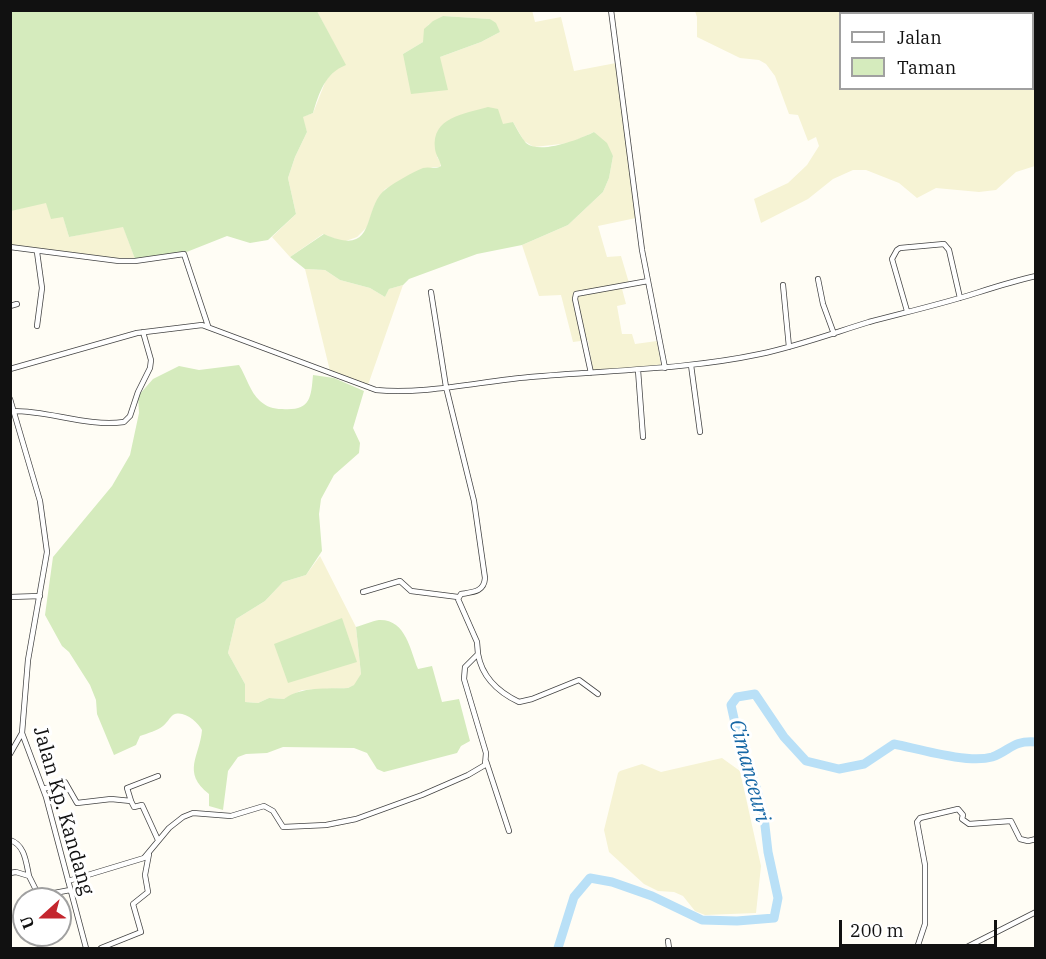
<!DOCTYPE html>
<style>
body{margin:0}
#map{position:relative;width:1046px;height:959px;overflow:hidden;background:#fffdf5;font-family:"IBM Plex Serif",serif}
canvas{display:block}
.frame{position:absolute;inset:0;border:12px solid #111;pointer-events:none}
.legend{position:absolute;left:839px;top:12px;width:195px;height:78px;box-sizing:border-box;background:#fff;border:2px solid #a0a0a0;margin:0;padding:8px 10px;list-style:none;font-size:18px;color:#111}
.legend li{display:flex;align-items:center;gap:12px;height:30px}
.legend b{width:30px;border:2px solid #a0a0a0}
.north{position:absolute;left:12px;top:887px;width:60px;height:60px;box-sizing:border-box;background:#fff;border:2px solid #a0a0a0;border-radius:50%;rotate:249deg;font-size:16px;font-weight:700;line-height:24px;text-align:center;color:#111}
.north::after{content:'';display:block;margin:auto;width:21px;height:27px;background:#c4262e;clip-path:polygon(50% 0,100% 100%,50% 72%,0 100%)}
.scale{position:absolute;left:839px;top:920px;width:158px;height:27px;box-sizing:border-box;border:3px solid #111;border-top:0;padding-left:8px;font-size:18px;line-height:21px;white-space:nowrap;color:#111;-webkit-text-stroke:4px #fff;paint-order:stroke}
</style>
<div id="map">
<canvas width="1046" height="959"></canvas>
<div class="frame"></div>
<ul class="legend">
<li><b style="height:8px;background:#fff"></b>Jalan</li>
<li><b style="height:16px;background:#d5ebbd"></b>Taman</li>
</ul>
<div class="north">U</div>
<div class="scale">200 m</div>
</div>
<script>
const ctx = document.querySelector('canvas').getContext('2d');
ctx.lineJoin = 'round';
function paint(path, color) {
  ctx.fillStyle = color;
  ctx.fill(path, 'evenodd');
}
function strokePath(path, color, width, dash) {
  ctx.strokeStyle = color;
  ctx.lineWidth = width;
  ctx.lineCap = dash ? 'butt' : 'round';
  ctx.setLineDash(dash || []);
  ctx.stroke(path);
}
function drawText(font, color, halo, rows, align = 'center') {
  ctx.font = font + ' "IBM Plex Serif",serif';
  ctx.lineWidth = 6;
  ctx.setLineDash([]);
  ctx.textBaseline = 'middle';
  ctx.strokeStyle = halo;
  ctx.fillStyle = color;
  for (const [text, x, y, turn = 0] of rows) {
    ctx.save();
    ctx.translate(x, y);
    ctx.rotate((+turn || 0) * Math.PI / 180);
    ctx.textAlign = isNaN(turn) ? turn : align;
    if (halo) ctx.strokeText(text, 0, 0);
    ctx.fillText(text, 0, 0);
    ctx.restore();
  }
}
paint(new Path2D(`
 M532,10L535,22L561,17L574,71L616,63L636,218L598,226L607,257L621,256L629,283L621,285L626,304L617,306L622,334H632L635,344L657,341L661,365L593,371L588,340L573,342L561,295L539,296L522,245L568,225L603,192L609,178L613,156L594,132L570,143L534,147L524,141L513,122L437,157L441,163L440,167H433L385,189L375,204L367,227L357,237L343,242L323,234L290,257L272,237L296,214L288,178L295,157L307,132L302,117L313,113L326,80L337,68L345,65L317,11ZM443,16L490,19L500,32L481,42L440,57L403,54L423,42L428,25Z
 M695,11H1035V166L1016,172L996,190L979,192L936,188L917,198L899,183L866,170H853L833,179L808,199L761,223L754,199L788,183L807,165L819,146L816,137L808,141L798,115L789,114L775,76L766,64L759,60L740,58L697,37V17ZM840,14H1032V88H840Z
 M46,202L63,216L69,237L123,226L135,259L77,256L11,246L10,211Z
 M305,269L325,270L340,280L370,288L385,297L389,289L403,285L368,385L330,371Z
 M320,556L356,627L361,674L359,680L355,685L348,688L302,690L284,699L269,698L258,703L245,702V684L228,653L236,619L265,601L283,582L306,575Z
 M722,758L740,771L761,866L756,913L705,915L695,911L683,896L674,892L658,891L644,884L609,852L604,830L618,773L620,771L642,764L661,772Z`), '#f6f3d4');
paint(new Path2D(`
 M10,11H317L346,65C325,73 319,93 313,113L303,117L307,132L295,157L288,178L296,214L268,240L250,243L227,236L179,255L135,259L123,227L69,237L63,217L51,219L46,203L11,211Z
 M443,16L490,19L496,23L500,32L481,42L440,57L448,90L411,94L403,54L423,42L424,29L433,21Z
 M488,107L498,109L503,124L513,122C517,129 521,137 526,143C540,155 580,139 594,132L607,143L613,156L609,178L603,192L568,225L522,245L477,254L409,279L403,285L389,289L385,297L370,288L340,280L325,270L305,269L290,257L324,234C379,259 361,207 386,189C397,181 411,173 423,168C430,166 435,170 441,166C440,160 436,156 435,149C431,117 464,114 488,107Z
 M239,365C246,376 250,392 260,401C267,407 273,409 282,409C310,411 311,399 313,375L334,378L364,391L353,428L360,443L359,453L334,475L321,499L319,514L322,551L306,575L283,582L265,601L236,619L228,653L245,684V702L258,703L269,698L284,699C302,686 326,689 348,688L354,685L361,674L356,627C363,625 372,621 379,620C406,619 410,650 418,669L432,666L442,702L459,699L470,741L461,746L457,753L384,772L377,769L367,753L354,748L283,747L267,753L246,754L238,757L228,771L223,810L209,806V794C181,772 200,756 202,730C198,722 183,709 173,715C170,717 167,723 163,726C157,731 148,733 140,736L136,745L114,755L97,714L96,700L90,685L69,652L62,646L45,615L53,557L112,486L130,455L139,413L138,396L153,379L179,366L199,370Z
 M342,618L357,662L288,683L274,644Z`), '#d5ebbd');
strokePath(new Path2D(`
 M558,948L574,897L590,878L612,882L652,896L702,920L737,921L774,918L778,898L768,852L764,817L757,790L739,741L731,705L737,697L755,694L784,737L806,761L839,769L864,764L894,744C919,749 968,764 992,757C1010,751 1012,740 1036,742`), '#b9e0f7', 9);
const minor = new Path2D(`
 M611,10L642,250L665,368
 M10,247L119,261H135L184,254L208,326
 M37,252L42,288L37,326
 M818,279L823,304L834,334
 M783,285L789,347
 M10,306L17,304
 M907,311L892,259L897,250L900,248L944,244L949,250L960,298
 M691,365L700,432
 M10,369L137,333L202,325L376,390C424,395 482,381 530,377C607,370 685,370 760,354C798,346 833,333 869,322C903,313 937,305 970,295C992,288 1013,281 1036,276
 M638,370L643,437
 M591,373L575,299L576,294L648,281
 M10,399L40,501L47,552L28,660L22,733L46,797L86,948
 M10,411C49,410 85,427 124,422L130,416L138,392L150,368L151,360L143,332
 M363,592L400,581L411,591L458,597
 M10,597L40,596
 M478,654C482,677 498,692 519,702L532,699L579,680L598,694
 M10,754L22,733
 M486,761L509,831
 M43,789L65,782L77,803L111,799L131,801L134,807L142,805L158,840
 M131,801L127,788L158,776
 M10,840C25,845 26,862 29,876
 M10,873L16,872L29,876L37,892L44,895L70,890
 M68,881L144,858L169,828L183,817L193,813L231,816L264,806L273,811L283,827L326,825L356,819L422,795L468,775L485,765L486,753L464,679L465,667L478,654L477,642L458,599L461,594C473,592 484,592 485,578L474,501L446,387L431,292
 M668,941L669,948
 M101,948L141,932L133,904L148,892L145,875L149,854
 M917,948L925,924V865L917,822L920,818L958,809L963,815L962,819L969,824L1011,821L1020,839L1028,841L1036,839
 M965,948L1036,912`);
strokePath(minor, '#444', 6);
strokePath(minor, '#fff', 4.5);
drawText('20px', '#111', '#fff', [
 ["Jalan Kp. Kandang",63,811,74]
]);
drawText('italic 21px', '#1768a6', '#fff', [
 ["Cimanceuri",749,771,75]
]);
</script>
